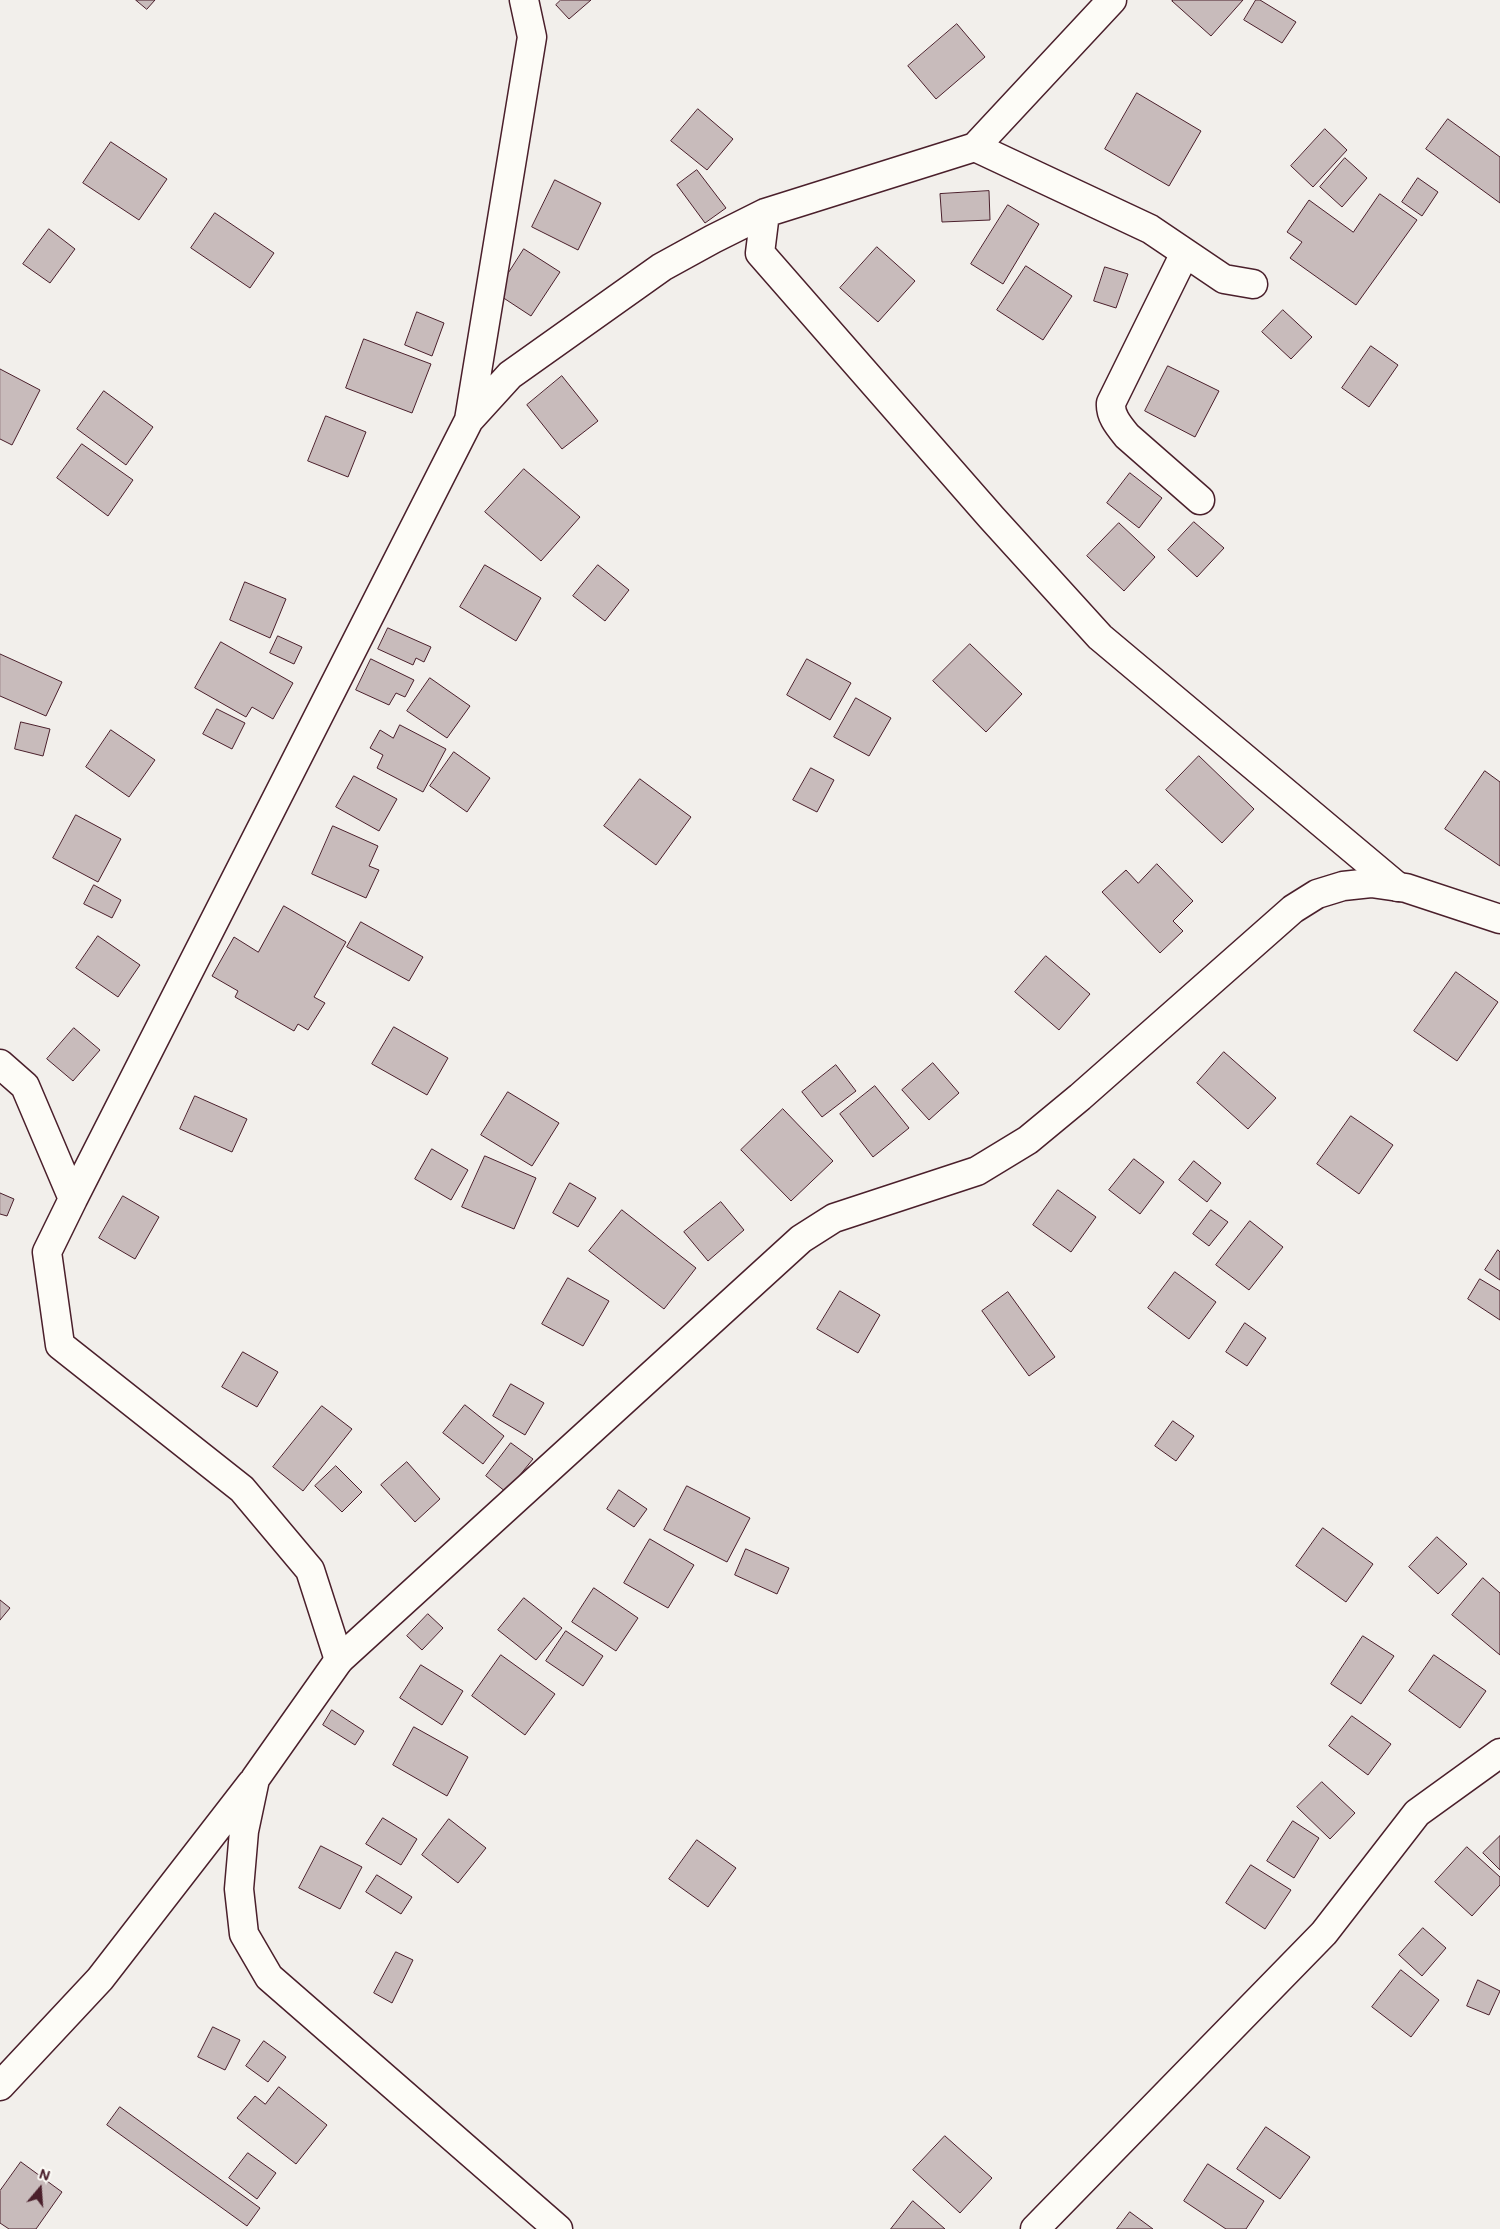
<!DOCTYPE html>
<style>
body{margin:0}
#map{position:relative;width:1500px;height:2229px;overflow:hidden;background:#f2efeb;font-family:Mali,sans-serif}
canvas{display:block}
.north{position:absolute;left:15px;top:2164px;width:50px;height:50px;-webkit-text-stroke:4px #fdfcf7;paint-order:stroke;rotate:18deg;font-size:14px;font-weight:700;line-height:20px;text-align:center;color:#4a1f2b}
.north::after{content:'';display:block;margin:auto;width:18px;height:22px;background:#4a1f2b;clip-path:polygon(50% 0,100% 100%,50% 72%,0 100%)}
</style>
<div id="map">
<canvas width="1500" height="2229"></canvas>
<div class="north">N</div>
</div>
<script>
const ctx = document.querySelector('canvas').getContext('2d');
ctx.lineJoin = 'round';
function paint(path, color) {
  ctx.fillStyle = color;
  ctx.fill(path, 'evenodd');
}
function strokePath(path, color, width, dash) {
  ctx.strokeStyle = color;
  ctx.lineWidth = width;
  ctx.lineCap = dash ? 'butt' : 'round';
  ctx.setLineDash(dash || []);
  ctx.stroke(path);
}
const building = new Path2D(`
 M136,0H155L147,9Z
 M561,0H591L569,19L556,5Z
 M1174,0H1243L1211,36L1172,1Z
 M1256,0H1260L1296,22L1282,43L1244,20Z
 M957,24L985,57L936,99L908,66Z
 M1137,93L1201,131L1169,186L1105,149Z
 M698,109L733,139L707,170L671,141Z
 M1448,119L1500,157V203L1426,149Z
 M1325,129L1347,150L1313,187L1291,166Z
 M111,142L167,179L139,220L83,183Z
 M1345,158L1367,178L1342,207L1320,187Z
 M697,170L726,208L705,223L677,185Z
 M1418,178L1438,192L1422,216L1402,202Z
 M555,180L601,203L578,250L532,227Z
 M989,191L990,220L942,222L940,194Z
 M1380,194L1417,220L1356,305L1290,258L1302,242L1287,232L1309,200L1353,232Z
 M1008,205L1039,224L1003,284L971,264Z
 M215,213L274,253L250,288L191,248Z
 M49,229L75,249L50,283L23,264Z
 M877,247L915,281L878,322L840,288Z
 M524,249L560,272L531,316L496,293Z
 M1026,266L1072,296L1043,340L997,310Z
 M1105,267L1128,274L1116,308L1094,301Z
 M1283,310L1312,337L1291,359L1262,332Z
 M417,312L444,323L432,356L405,345Z
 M364,339L431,364L412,413L346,388Z
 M1371,346L1398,365L1369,407L1342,388Z
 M1168,366L1219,391L1195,437L1145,411Z
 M0,369L40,390L12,445L0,439Z
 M562,376L598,421L562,449L527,405Z
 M104,391L153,427L126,465L77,429Z
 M326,416L366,432L348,477L308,461Z
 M82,444L133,480L108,516L57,478Z
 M524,469L580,517L541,561L485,512Z
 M1130,473L1162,498L1139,528L1107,503Z
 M1194,522L1224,548L1197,577L1168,550Z
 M1119,523L1155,557L1124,591L1087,556Z
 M485,565L541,598L516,641L460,607Z
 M598,565L629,590L605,621L573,596Z
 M245,582L286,599L270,638L230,620Z
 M388,628L431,647L424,662L416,658L413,665L378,649Z
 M278,636L302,647L294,664L270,653Z
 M221,642L293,683L273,719L252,707L246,717L195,688Z
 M970,644L1022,694L986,732L933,681Z
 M0,654L62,682L46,716L0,696Z
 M371,659L414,680L405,697L396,693L389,705L356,690Z
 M807,659L851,683L830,720L787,695Z
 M430,678L470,706L447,738L407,711Z
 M856,698L891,718L869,756L834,737Z
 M217,709L245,723L232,749L203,734Z
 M21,722L50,729L43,756L15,749Z
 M400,725L446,749L423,792L377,768L383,755L370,748L380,730L393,738Z
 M111,730L155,760L129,797L86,767Z
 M454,752L490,778L467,812L430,786Z
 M1199,756L1254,809L1222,843L1166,790Z
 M811,768L834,780L817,812L793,800Z
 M1485,771L1500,782V866L1445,829Z
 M354,776L397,799L379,831L336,807Z
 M640,779L691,817L656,865L604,826Z
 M76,815L121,839L98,882L53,858Z
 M333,826L378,846L369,866L379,870L366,898L312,874Z
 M1157,864L1193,901L1173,921L1183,931L1160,953L1102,892L1126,870L1138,883Z
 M94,885L121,900L112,918L84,904Z
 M284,906L346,942L314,997L325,1003L308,1030L298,1024L294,1031L235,997L238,991L212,976L234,937L258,952Z
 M361,922L423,957L409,981L347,947Z
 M98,936L140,965L118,997L76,968Z
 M1046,956L1090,994L1059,1030L1015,992Z
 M1456,972L1498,1002L1457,1061L1414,1031Z
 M394,1027L448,1058L427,1095L372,1064Z
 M74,1028L100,1050L73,1081L47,1059Z
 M1224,1052L1276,1098L1248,1129L1197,1083Z
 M933,1063L959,1093L929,1120L902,1090Z
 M836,1065L856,1091L822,1117L802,1092Z
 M875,1086L909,1128L873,1157L840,1114Z
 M508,1092L559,1123L532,1166L481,1135Z
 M195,1096L247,1119L232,1152L180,1129Z
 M783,1109L833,1161L791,1201L741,1150Z
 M1351,1116L1393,1145L1359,1194L1317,1164Z
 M432,1149L468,1170L451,1200L415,1179Z
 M485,1156L536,1178L514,1229L462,1207Z
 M1134,1159L1164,1182L1140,1214L1109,1190Z
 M1194,1161L1221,1183L1207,1202L1179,1180Z
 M570,1183L596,1198L578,1227L553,1213Z
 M1058,1190L1096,1217L1071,1252L1033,1225Z
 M0,1193L14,1199L7,1216L0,1214Z
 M123,1196L159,1217L135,1259L99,1238Z
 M721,1202L744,1230L708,1261L684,1232Z
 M622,1210L696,1268L664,1309L589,1251Z
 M1211,1210L1228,1222L1209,1246L1193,1234Z
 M1250,1221L1283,1247L1249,1290L1216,1265Z
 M1498,1250L1500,1252V1280L1485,1270Z
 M1175,1272L1216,1302L1189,1339L1148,1308Z
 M568,1278L609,1301L583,1346L542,1324Z
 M1480,1279L1500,1291V1320L1468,1299Z
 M840,1291L880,1315L858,1353L817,1329Z
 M1008,1292L1055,1357L1029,1376L982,1311Z
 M1245,1323L1266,1338L1247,1366L1226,1352Z
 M243,1352L278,1372L257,1407L222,1387Z
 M511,1384L544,1403L525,1435L493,1416Z
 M465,1405L504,1436L483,1464L443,1433Z
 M322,1406L352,1429L303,1491L273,1467Z
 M1173,1421L1194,1436L1176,1461L1155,1446Z
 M511,1443L533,1459L506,1492L486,1476Z
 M407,1462L440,1499L415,1522L381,1485Z
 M336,1466L362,1492L342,1512L315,1486Z
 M687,1486L750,1518L727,1562L664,1530Z
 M619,1490L647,1509L634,1527L607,1509Z
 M1323,1528L1373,1564L1346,1602L1296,1566Z
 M1437,1537L1467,1564L1438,1594L1409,1567Z
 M650,1539L694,1565L668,1608L624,1583Z
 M746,1549L789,1568L777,1594L735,1575Z
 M1483,1578L1500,1593V1655L1452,1615Z
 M594,1588L638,1618L616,1651L572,1622Z
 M524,1598L562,1628L536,1660L498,1630Z
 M0,1600L10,1608L0,1620Z
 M428,1614L443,1628L422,1650L407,1636Z
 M566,1631L603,1656L583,1686L546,1661Z
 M1363,1636L1394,1656L1361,1704L1331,1684Z
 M501,1655L555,1694L525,1735L472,1696Z
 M1434,1655L1486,1691L1460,1728L1409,1691Z
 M421,1665L463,1691L442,1725L400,1698Z
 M332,1710L364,1731L355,1745L323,1725Z
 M1352,1716L1391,1744L1368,1775L1329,1746Z
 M414,1727L468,1757L447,1796L393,1765Z
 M1322,1782L1355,1813L1330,1839L1297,1807Z
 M383,1818L417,1839L401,1865L366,1844Z
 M449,1819L486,1848L458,1883L422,1855Z
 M1293,1821L1319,1838L1294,1878L1267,1861Z
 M1500,1836V1870L1483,1853Z
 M697,1840L736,1868L708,1907L669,1879Z
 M321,1846L362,1867L340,1909L299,1888Z
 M1467,1847L1500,1877V1885L1472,1916L1435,1882Z
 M1251,1865L1291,1890L1265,1929L1226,1903Z
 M377,1875L412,1897L401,1914L366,1892Z
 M1423,1928L1446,1948L1422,1976L1399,1955Z
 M396,1952L413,1960L392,2003L374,1993Z
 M1401,1970L1439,2000L1411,2037L1372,2007Z
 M1478,1980L1500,1991L1489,2015L1467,2006Z
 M213,2027L240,2040L225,2070L198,2057Z
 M264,2041L286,2057L268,2082L246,2066Z
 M279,2087L327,2125L296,2164L237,2118L255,2096L265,2104Z
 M120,2107L260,2208L247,2226L107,2125Z
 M1266,2127L1310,2157L1280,2199L1237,2169Z
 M945,2136L992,2178L960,2213L913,2170Z
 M248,2153L276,2173L257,2199L229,2178Z
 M21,2162L62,2192L36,2229H9L0,2223V2191Z
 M1208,2164L1264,2201L1246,2229H1226L1184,2201Z
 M913,2201L945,2229H891Z
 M1130,2212L1153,2229H1117Z`);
paint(building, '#c8bbbb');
strokePath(building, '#4a1f2b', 1);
const minor = new Path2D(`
 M975,147L1150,229L1224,279L1253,284
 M765,213L760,253L991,517L1100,637L1398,887
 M1185,253L1111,403C1110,416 1119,426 1127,436L1200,500
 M469,420L532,37L524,0
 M0,1064L25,1086L73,1199L47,1252L60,1345L242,1489L310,1570L339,1660
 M73,1199L469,420L510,375L662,267L713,239L765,213L975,147L1112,0
 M1035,2229L1324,1933L1417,1813L1500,1753`);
const major = new Path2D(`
 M0,2086L100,1979L251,1784
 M558,2229L269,1977L244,1934L239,1889L244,1831L255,1779L339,1660L801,1239L834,1218L977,1171L1028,1140L1080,1097L1293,909L1317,894L1343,886L1371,883L1406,888L1500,919`);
strokePath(minor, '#4a1f2b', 31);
strokePath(major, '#4a1f2b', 31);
strokePath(minor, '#fdfcf7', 28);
strokePath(major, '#fdfcf7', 28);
</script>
